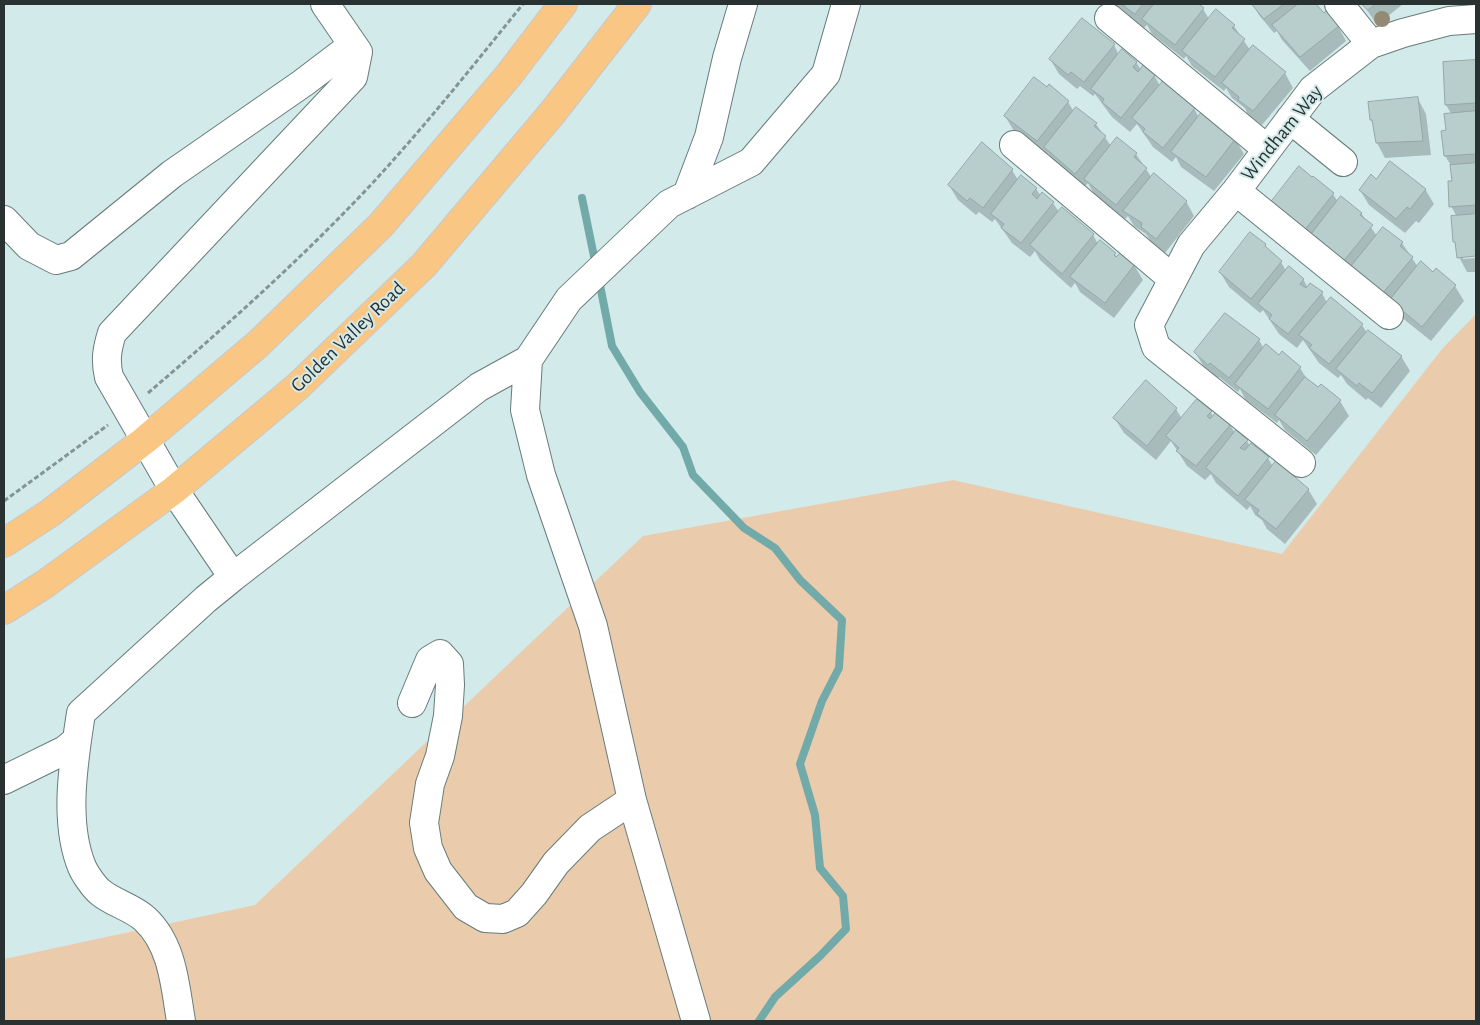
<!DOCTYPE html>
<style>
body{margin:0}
#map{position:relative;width:1480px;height:1025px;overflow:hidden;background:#d3eaea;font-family:"Alegreya Sans",sans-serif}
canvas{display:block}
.frame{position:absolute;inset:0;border:5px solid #293131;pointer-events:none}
</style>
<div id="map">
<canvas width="1480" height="1025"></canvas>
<div class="frame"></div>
</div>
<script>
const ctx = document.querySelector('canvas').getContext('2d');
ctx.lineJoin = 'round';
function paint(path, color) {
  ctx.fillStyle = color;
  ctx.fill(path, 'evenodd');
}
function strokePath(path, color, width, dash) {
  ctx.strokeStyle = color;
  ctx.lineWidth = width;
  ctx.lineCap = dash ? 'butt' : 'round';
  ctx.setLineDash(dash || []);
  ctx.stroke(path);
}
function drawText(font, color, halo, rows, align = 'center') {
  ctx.font = font + ' "Alegreya Sans",sans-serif';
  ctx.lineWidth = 4;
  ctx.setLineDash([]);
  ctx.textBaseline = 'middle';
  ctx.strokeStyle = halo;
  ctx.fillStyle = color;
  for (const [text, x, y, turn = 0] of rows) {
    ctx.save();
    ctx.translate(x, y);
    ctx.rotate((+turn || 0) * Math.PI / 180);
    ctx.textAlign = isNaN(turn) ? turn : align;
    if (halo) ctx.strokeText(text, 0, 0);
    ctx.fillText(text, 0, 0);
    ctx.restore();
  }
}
paint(new Path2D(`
 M1476,314V1021H4V959L255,905L643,536L953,480L1282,554L1442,349Z`), '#eaccad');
paint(new Path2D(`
 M1113,4H1198L1203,9L1209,19L1234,26L1250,50L1285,73L1293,88L1262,125L1248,115L1245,108L1232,98L1226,88L1224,91L1192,66L1186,56L1184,59L1152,34L1147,25L1144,28Z
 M1253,4H1315L1338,26L1346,41L1310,71L1282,40L1277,31L1274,33L1259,15Z
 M1363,4H1403L1377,25Z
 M1114,45L1119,55L1136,62L1141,70L1154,75L1160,86L1194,108L1199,118L1235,139L1244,154L1214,191L1181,167L1176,157L1172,162L1153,147L1137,124L1130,132L1112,117L1095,94L1093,96L1080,86L1077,89L1059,74L1050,59Z
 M1476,61V255L1463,256V259L1476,258V272H1467L1459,257L1457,246L1454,241L1457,217L1451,206L1453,182L1452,167L1445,156L1452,115L1446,105L1444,63Z
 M1418,99L1426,114L1431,155L1385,158L1377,143L1374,125L1371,120L1370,103Z
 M1068,102L1074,112L1096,124L1111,146L1136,154L1152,178L1186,201L1194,216L1165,253L1151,242L1146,234L1134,226L1128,216L1125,219L1094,194L1088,183L1084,188L1054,162L1048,153L1046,156L1014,131L1005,116Z
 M1012,170L1018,180L1036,189L1041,196L1053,203L1059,212L1093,235L1098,244L1115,254L1117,258L1121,253L1134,265L1143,280L1114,318L1080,292L1075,283L1071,288L1040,260L1035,251L1030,257L1012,243L995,219L992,222L979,212L976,215L958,200L949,185Z
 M1376,180L1425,189L1434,204L1419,223L1416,221L1405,233L1369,205L1360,190Z
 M1333,194L1338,202L1361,213L1377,236L1402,243L1418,267L1433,273L1436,270L1455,286L1464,301L1431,341L1294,231Z
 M1265,245L1269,251L1281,262L1286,271L1303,279L1308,288L1322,293L1327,303L1362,325L1367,333L1401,356L1410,371L1381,408L1368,398L1366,400L1347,384L1341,375L1338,378L1319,363L1303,340L1297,348L1279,334L1263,310L1260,313L1229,287L1220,272Z
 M1259,340L1264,349L1300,368L1307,379L1340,401L1349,416L1316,455L1285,430L1279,420L1277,423L1245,399L1240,389L1238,392L1219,377L1217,379L1204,367L1195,352Z
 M1176,409L1182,419L1211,412L1213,417L1230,425L1235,433L1247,441L1250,446L1252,444L1268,458L1273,467L1308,489L1317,504L1285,544L1267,529L1262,520L1255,515L1250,506L1247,510L1216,483L1211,474L1205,480L1187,466L1171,441L1156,460L1124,433L1115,419Z`), '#0003');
strokePath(new Path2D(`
 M582,198L596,266
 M599,280L612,346L640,392L683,447L693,475L744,528L775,548L800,580L842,620L839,668L822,701L800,764L815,815L820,868L843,896L846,929L820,956L775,997L759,1021`), '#72aaaa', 8);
const building = new Path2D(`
 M1122,4H1143L1135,14Z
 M1154,4H1199L1204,8L1175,45L1142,19Z
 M1252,4H1284L1264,19Z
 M1298,4H1316L1324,13L1327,10L1339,26L1300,57L1272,25Z
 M1362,4H1376L1368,10Z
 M1216,9L1235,25L1232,28L1245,39L1215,77L1182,51Z
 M1082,18L1115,44L1084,82L1071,72L1068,75L1049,59Z
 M1253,45L1286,72L1253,111L1238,100L1239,97L1222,83Z
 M1122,49L1137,62L1133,67L1138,72L1143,65L1155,75L1121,118L1102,102L1104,99L1091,89Z
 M1476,60V103L1445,105L1443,62Z
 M1034,77L1047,87L1049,84L1069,101L1037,141L1004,116Z
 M1163,81L1195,108L1163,148L1143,132L1145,129L1132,118Z
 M1418,97L1423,141L1376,143L1372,120H1370L1368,102Z
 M1076,107L1097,123L1094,126L1106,136L1075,174L1044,147Z
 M1476,111V154L1444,156L1441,131L1446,130L1444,114Z
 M1201,113L1219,128L1222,126L1236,138L1206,177L1171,152Z
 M1117,137L1137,153L1134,157L1147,168L1116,205L1084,179Z
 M982,142L1013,169L983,208L970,198L967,201L948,185Z
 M1390,161L1426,189L1410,209L1407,207L1396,219L1359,190L1371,174L1376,179Z
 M1476,163V205L1449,207L1448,181H1452L1450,165Z
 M1299,166L1312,177L1313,176L1334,193L1304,231L1268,206Z
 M1154,173L1187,201L1156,239L1141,227L1142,223L1123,211Z
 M1021,175L1037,188L1032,194L1037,199L1042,192L1054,202L1021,243L1001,228L1004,224L991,214Z
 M1341,196L1362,213L1360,215L1373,225L1342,263L1310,236Z
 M1062,207L1094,234L1062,274L1030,245Z
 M1476,214V256L1457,258L1455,242H1453L1451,216Z
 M1383,227L1403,242L1400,246L1413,257L1382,294L1349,269Z
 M1250,232L1266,244L1265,246L1282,261L1251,299L1219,272Z
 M1100,240L1116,253L1114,255L1116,257L1121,252L1135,264L1105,303L1070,277Z
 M1421,261L1433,272L1436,268L1456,285L1422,327L1390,300Z
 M1289,266L1304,279L1300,284L1306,288L1310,283L1323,292L1288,334L1269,319L1272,315L1258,304Z
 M1331,297L1363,324L1329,364L1309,348L1312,345L1299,335Z
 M1225,313L1260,339L1229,378L1210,363L1208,365L1194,352Z
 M1368,330L1402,356L1372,393L1359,383L1357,386L1336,369Z
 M1266,344L1279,355L1282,351L1301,367L1268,409L1235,384Z
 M1305,377L1318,387L1321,384L1341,400L1307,441L1275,415Z
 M1146,380L1177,408L1147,446L1113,418Z
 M1197,399L1212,411L1207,416L1210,419L1216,412L1231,424L1196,466L1176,451L1179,448L1166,436Z
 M1236,430L1248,440L1240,448L1245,450L1251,443L1269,457L1238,496L1206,468Z
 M1276,461L1309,489L1276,529L1257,514L1259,510L1245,500Z`);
paint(building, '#b8cecd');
strokePath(building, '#92a8a7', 1);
const minor = new Path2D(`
 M1339,4L1371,44
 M1109,18L1267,149
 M1290,119L1343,162
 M1014,145L1173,279
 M1236,191L1389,315
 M687,195L709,137L727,58L743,4
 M4,220L29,246L56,260L71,256L172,174L303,83L353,45
 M1301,463L1156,347L1149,325L1191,245L1236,191L1313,89L1371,44L1403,33L1449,21L1476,19
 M233,577L174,490L109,377C105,360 107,349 112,333L353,77L358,52L325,4
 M412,703L430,660L440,654L449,664L450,685L448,716L440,756L430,784L424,823L428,848L438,871L466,907L485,918L503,919L517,913L534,894L556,863L590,828L632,800
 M4,780L65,750L77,740
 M181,1021C175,986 173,945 145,919C132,907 113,903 100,892C94,887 85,874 82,867C63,821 74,760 81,713L206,599L233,577L479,387L528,360
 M696,1021L632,800L593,626L541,475L525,410L528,360L569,299L669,204L751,162L826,74L846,4`);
const major = new Path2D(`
 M4,543L50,513L145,440L258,344L381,225L508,76L563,4
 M4,610L45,584L174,490L297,387L424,265L553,112L637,4`);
strokePath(minor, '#677c7b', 30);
strokePath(major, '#c7c9c9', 30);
strokePath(new Path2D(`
 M148,393C224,328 298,262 367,189C422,130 472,67 523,4
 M4,501L108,425`), '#849595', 3, [5, 2.5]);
strokePath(minor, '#fff', 28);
strokePath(major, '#fac683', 28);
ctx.fillStyle = '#928a73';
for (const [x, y] of [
 [1382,19]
]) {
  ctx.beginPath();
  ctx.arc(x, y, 8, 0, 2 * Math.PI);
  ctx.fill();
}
drawText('20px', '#293131', '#d3eaea', [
 ["Windham Way",1282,133,-51],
 ["Golden Valley Road",348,337,-44]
]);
</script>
